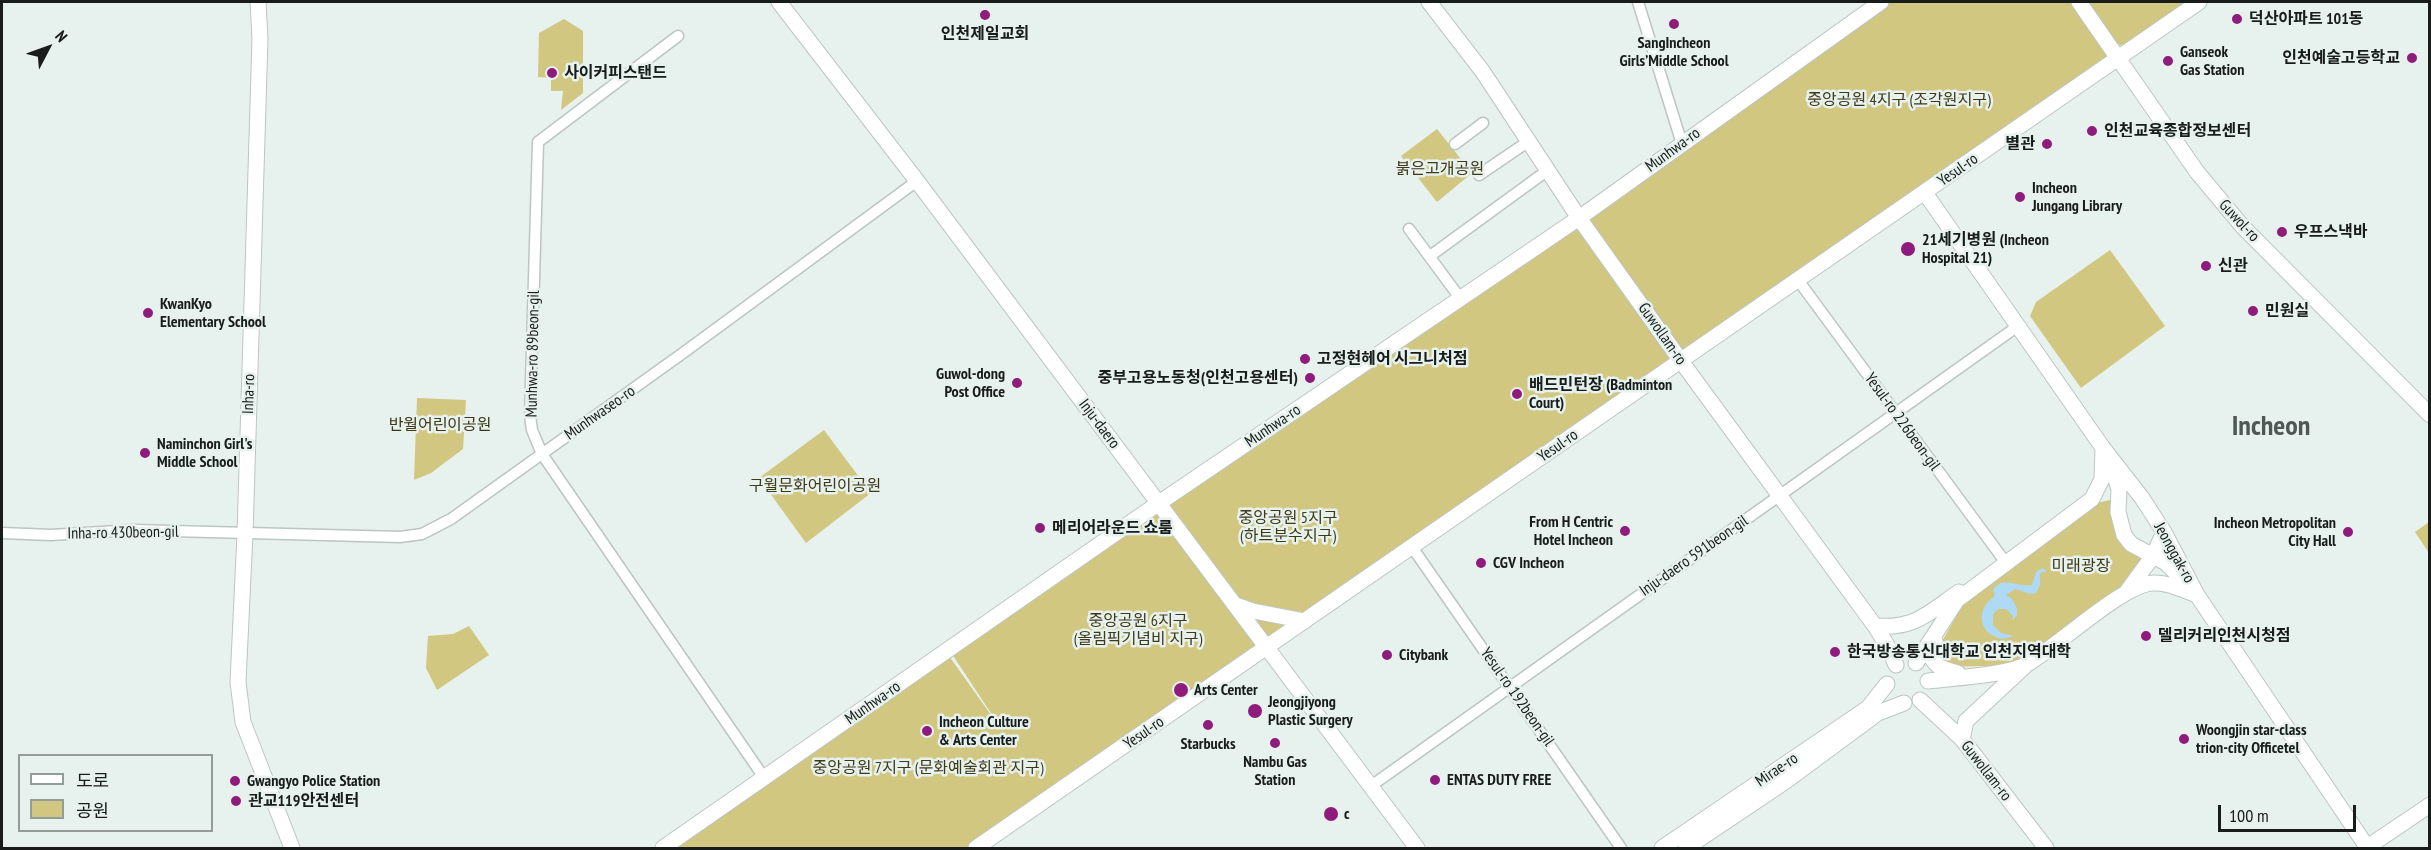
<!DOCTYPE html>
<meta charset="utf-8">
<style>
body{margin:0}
#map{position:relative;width:2431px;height:850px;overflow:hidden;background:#e7f1ed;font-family:"PT Sans Narrow","Noto Sans KR",sans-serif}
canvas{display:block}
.frame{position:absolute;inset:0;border:3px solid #181c1a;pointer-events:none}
.legend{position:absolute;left:18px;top:754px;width:195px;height:78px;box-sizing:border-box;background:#e7f1ed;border:2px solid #949c99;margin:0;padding:8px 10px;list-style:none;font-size:18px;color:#181c1a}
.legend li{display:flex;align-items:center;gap:12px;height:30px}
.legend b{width:30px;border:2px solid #949c99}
.north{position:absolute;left:18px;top:18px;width:60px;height:60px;-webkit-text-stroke:4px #e7f1ed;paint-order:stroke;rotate:49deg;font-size:16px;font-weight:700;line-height:24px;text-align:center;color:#181c1a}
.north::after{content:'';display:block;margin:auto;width:21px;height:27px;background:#181c1a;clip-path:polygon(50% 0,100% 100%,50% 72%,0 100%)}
.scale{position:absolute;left:2218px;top:805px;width:138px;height:27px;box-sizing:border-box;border:3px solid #181c1a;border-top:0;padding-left:8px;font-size:18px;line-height:21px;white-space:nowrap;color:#181c1a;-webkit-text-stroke:4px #e7f1ed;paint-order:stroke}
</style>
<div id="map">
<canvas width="2431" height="850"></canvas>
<div class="frame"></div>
<ul class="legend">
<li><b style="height:8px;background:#fff"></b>도로</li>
<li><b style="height:16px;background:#d1c780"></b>공원</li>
</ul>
<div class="north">N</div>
<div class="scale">100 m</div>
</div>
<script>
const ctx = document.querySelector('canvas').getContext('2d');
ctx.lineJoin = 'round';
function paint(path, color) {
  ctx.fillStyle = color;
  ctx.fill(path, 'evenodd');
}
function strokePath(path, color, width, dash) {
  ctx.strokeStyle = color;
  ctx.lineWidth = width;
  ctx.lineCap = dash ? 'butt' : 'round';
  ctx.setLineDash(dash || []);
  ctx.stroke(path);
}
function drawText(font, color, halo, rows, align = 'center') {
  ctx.font = font + ' "PT Sans Narrow","Noto Sans KR",sans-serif';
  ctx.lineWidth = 5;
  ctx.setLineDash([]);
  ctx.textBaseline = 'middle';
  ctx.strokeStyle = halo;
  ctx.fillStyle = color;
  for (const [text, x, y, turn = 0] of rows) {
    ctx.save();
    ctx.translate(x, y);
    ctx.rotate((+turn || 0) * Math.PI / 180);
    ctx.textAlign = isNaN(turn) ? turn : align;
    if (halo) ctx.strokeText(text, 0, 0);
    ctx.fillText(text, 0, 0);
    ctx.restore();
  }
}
paint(new Path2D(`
 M1881,2H2198L2133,48L2107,42L2119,59L976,848H670L949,656L1006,736L952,654L1578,224L1586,228L1592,208Z
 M564,19L583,31V93L561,110L563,91H551V78L538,77L539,33Z
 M1437,129L1472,173L1437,202L1401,156Z
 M2110,250L2165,326L2081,388L2030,316L2036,302Z
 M417,398L466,400L463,449L431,473L414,480Z
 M824,430L871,493L806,543L759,478Z
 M2120,498V523L2153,556L2127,593L2026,665L1946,667L1936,652L1972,588L2082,506Z
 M2429,522V553L2415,532Z
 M469,626L489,655L437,690L426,668L428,636L453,634Z`), '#d1c780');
paint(new Path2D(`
 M2042,568L2047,571L2040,573V585L2036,593L2030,594L2015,589L2006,595L2011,598L2017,608V615L2012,621L2013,616L2006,609H1998L1993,614V625L2001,633L2014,636L2002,639C1978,634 1975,609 1995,596L1993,590C2003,575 2017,588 2032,585L2036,572Z`), '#aedaf5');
const street = new Path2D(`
 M1638,2L1682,144
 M678,36L538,142L530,416L532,430L542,454L765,779
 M1455,144L1483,123
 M1479,175L1529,141
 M1409,229L1460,298
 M1430,256L1548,170
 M1798,280L2006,563
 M2,533L51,535L134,530L400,537L422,534L451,519L683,353L917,181
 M1412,547L1621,848
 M1371,786L2018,326`);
const secondary = new Path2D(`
 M258,2L260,38L245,534L238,682L243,722L292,848
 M779,2L917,181L1417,848
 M1429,2L1483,72L1579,218L1681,361L1875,626L1887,645L1896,665
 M2079,2L2197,172L2243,227L2430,415
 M1925,193L2103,448L2142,498L2164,532L2197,595L2367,847
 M2111,465L2119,489L2118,512L2124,535L2131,544L2166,563L2185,582
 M2128,590L2153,556L2164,532
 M1236,605L1253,611L1305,621
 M1875,626C1915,629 1927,614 1959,592
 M1935,641L1931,657C1938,670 1946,669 1958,673
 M1916,663L1957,600L2092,499L2102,479L2103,448
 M1928,681C1952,678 2009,675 2027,664C2057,647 2123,584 2153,583C2168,582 2183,590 2197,595
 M1920,700L1962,739L2046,848
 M1962,739L1966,721L2025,666
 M663,848L1159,503L1579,218L1881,2
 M976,848L2199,2
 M1662,848L1868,708L1887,684
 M1686,848L1786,781L1878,713L1904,703
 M2366,848L2430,805`);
strokePath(street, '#bcc6c1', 13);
strokePath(secondary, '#bcc6c1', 17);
strokePath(street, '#fff', 10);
strokePath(secondary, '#fff', 15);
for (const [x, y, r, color] of [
 [985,15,6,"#8f1c7c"],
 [2237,19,6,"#8f1c7c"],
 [1674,24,6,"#8f1c7c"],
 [2412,58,6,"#8f1c7c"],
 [2168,61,6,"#8f1c7c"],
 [552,73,6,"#8f1c7c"],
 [2092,131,6,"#8f1c7c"],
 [2047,144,6,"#8f1c7c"],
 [2020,197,6,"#8f1c7c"],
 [2282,232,6,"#8f1c7c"],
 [1908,249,8,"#8f1c7c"],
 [2206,266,6,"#8f1c7c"],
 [2253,311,6,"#8f1c7c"],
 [148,313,6,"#8f1c7c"],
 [1305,359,6,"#8f1c7c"],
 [1310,378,6,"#8f1c7c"],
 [1017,383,6,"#8f1c7c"],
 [1517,394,6,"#8f1c7c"],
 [145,453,6,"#8f1c7c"],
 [1040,528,6,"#8f1c7c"],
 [1625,531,6,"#8f1c7c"],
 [2348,532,6,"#8f1c7c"],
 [1481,563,6,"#8f1c7c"],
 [2146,636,6,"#8f1c7c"],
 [1835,652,6,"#8f1c7c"],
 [1387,655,6,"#8f1c7c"],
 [1181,690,8,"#8f1c7c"],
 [1255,711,8,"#8f1c7c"],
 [1208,725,6,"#8f1c7c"],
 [927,731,6,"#8f1c7c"],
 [2184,739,6,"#8f1c7c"],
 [1275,743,6,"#8f1c7c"],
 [1435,780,6,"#8f1c7c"],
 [235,781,6,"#8f1c7c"],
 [236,801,6,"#8f1c7c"],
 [1331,814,8,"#8f1c7c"]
]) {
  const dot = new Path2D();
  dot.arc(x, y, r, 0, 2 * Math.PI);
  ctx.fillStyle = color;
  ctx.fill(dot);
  strokePath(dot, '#e7f1ed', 2);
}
drawText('bold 16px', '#181c1a', '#e7f1ed', [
 ["덕산아파트 101동",2249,19],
 ["인천제일교회",985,34,"center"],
 ["SangIncheon",1674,43,"center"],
 ["Girls’Middle School",1674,61,"center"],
 ["Ganseok",2180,52],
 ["Gas Station",2180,70],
 ["인천예술고등학교",2400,58,"right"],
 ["사이커피스탠드",564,73],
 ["인천교육종합정보센터",2104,131],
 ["별관",2035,144,"right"],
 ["Incheon",2032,188],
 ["Jungang Library",2032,206],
 ["우프스낵바",2294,232],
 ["21세기병원 (Incheon",1922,240],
 ["Hospital 21)",1922,258],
 ["신관",2218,266],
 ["KwanKyo",160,304],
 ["Elementary School",160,322],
 ["민원실",2265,311],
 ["고정현헤어 시그니처점",1317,359],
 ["Guwol-dong",1005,374,"right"],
 ["Post Office",1005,392,"right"],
 ["중부고용노동청(인천고용센터)",1298,378,"right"],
 ["배드민턴장 (Badminton",1529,385],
 ["Court)",1529,403],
 ["Naminchon Girl's",157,444],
 ["Middle School",157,462],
 ["From H Centric",1613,522,"right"],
 ["Hotel Incheon",1613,540,"right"],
 ["Incheon Metropolitan",2336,523,"right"],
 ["City Hall",2336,541,"right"],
 ["메리어라운드 쇼룸",1052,528],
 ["CGV Incheon",1493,563],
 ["델리커리인천시청점",2158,636],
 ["한국방송통신대학교 인천지역대학",1847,652],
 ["Citybank",1399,655],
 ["Arts Center",1194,690],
 ["Jeongjiyong",1268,702],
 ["Plastic Surgery",1268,720],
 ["Incheon Culture",939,722],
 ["& Arts Center",939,740],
 ["Woongjin star-class",2196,730],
 ["trion-city Officetel",2196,748],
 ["Starbucks",1208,744,"center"],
 ["Nambu Gas",1275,762,"center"],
 ["Station",1275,780,"center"],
 ["ENTAS DUTY FREE",1447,780],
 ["Gwangyo Police Station",247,781],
 ["관교119안전센터",248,801],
 ["c",1344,814]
], 'left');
drawText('16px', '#3e3917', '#e7f1ed', [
 ["중앙공원 4지구 (조각원지구)",1899,100],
 ["붉은고개공원",1440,169],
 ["반월어린이공원",440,425],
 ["구월문화어린이공원",815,486],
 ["중앙공원 5지구",1288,518],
 ["(하트분수지구)",1288,536],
 ["미래광장",2081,566],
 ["중앙공원 6지구",1138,621],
 ["(올림픽기념비 지구)",1138,639],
 ["중앙공원 7지구 (문화예술회관 지구)",928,768]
]);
drawText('16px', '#181c1a', '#e7f1ed', [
 ["Munhwa-ro",1673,150,-36],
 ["Yesul-ro",1958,170,-35],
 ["Guwol-ro",2239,221,47],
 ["Guwollam-ro",1662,334,55],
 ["Munhwa-ro 89beon-gil",533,354,-89],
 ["Inha-ro",249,394,-88],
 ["Munhwaseo-ro",600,413,-35],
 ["Yesul-ro 226beon-gil",1902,422,54],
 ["Inju-daero",1099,424,53],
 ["Munhwa-ro",1273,426,-34],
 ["Yesul-ro",1558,446,-35],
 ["Inha-ro 430beon-gil",123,533,-1],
 ["Jeonggak-ro",2174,553,61],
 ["Inju-daero 591beon-gil",1694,556,-35],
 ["Yesul-ro 192beon-gil",1517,697,55],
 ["Munhwa-ro",873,703,-35],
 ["Yesul-ro",1144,733,-35],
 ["Mirae-ro",1777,770,-34],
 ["Guwollam-ro",1986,771,52]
]);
drawText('bold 28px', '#4f5854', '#e7f1ed', [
 ["Incheon",2271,427]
]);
</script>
